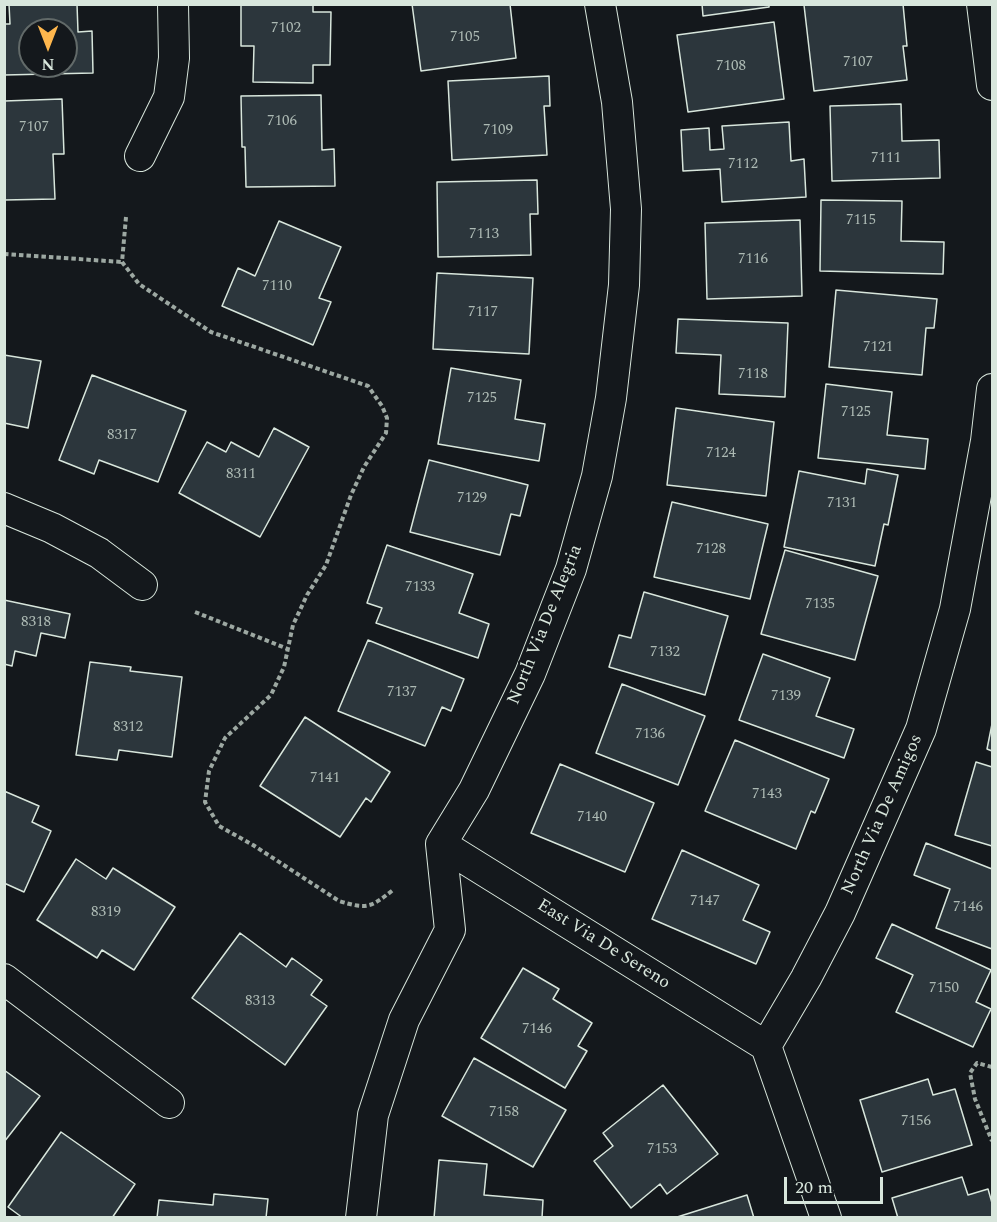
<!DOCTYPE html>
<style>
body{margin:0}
#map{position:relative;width:997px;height:1222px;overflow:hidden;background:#14181c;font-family:Spectral,serif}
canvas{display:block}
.frame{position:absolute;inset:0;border:6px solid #d8e6dc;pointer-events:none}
.north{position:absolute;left:18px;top:18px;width:60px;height:60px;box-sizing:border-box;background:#14181c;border:2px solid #626a69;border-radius:50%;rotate:180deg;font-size:16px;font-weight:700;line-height:24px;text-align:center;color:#d8e6dc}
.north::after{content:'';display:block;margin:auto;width:21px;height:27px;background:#ffb74d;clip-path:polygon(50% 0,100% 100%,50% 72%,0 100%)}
.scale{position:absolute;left:784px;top:1177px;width:99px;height:27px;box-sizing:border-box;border:3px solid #d8e6dc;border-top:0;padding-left:8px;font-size:18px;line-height:21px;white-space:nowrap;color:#d8e6dc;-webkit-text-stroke:4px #14181c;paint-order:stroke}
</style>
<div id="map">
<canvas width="997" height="1222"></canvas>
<div class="frame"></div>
<div class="north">N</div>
<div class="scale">20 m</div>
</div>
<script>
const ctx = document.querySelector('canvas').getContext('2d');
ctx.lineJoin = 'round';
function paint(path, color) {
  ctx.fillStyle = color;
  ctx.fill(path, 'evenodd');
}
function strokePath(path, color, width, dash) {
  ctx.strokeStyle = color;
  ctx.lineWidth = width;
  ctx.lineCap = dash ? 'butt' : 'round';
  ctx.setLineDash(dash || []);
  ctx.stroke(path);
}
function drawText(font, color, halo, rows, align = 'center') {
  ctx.font = font + ' Spectral,serif';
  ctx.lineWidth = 4.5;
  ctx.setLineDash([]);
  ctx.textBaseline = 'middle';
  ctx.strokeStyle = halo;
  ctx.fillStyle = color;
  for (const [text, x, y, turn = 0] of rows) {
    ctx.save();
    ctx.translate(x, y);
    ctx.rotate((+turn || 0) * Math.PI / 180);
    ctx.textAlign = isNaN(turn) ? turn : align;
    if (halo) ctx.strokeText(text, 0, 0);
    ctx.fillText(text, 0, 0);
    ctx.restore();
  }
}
const building = new Path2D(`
 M9,4H77L78,32L92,31L93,73L4,75V24H10ZM30,30H66V66H30Z
 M241,4H313V12H331L330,65H313V83L253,82L254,46H241Z
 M412,4H510L516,58L421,71Z
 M702,4H769V7L703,16Z
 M903,4L907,46H903L907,80L814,91L804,5Z
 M774,22L784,99L688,112L677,35Z
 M549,76L550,106H544L547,155L452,160L448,81Z
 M321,95L322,150L334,149L335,186L246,187L245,147H242L241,96Z
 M62,99L64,154H53L55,199L4,200V101Z
 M901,104L902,141L939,140L940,178L832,181L830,106Z
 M789,122L791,161L804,159L806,197L722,202L720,169L683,171L681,130L709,128L710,150L724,149L722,126Z
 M537,180L538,214H530L531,255L438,257L437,182Z
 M821,200L902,201L901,241L944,242L943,274L820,271Z
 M800,220L802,296L707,299L705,223Z
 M279,221L341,247L319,298L331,302L313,345L222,306L238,268L255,276Z
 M437,273L533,278L529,354L433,349Z
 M836,290L937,299L934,328H926L922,375L829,367Z
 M678,319L788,323L785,397L719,394L721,355L676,353Z
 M4,355L41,361L28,428L4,423Z
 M451,368L521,380L515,419L545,424L539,461L438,444Z
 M92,375L186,411L158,482L99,460L94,474L59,460Z
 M826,384L892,392L887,435L928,439L925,469L818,458Z
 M676,408L774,422L766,496L667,485Z
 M274,428L309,447L260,537L179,493L207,442L226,452L231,442L259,457Z
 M429,460L528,485L520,516L511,514L500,555L410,532Z
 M867,469L898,475L888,525L884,524L875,566L784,547L799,471L865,484Z
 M672,502L768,524L750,599L654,577Z
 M387,545L473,574L459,613L489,624L478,658L376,623L382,608L367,603Z
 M785,550L878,576L855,660L761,634Z
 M644,592L728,616L705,695L609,667L619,635L631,638Z
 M4,600L70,614L65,638L41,633L36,656L15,651L12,666L4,664Z
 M368,640L464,679L451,711L442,707L425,746L338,711Z
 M763,654L830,678L816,716L854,729L844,758L739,720Z
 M90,662L131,667L130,671L182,677L172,757L119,750L117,760L76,755Z
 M622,684L705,716L678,785L596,753Z
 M305,717L390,772L371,802L366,798L340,837L260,786Z
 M992,724V751L987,749Z
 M735,740L829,779L815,813L811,811L796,849L705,811Z
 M976,762L992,767V846L955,835Z
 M560,764L654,803L625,872L531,833Z
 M4,791L39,806L32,822L51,831L24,892L4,883Z
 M926,843L992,869V949L936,928L950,889L914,875Z
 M682,850L759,885L743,920L770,932L756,964L652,919Z
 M76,859L106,879L113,868L175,907L134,970L102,950L97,958L37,920Z
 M892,924L991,970L976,1002L991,1009L973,1047L896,1012L913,975L876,958Z
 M240,933L286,967L292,958L322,980L311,995L327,1006L285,1065L192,998Z
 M523,968L559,989L553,999L592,1023L578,1046L587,1051L565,1088L481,1038Z
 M474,1058L566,1110L533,1167L442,1116Z
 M4,1070L40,1096L4,1142Z
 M928,1079L933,1095L955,1089L972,1145L882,1172L860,1100Z
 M663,1085L718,1154L667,1194L660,1184L631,1208L594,1161L613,1146L603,1133Z
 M61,1132L135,1184L112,1218H23L8,1207Z
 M439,1160L487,1164L484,1195L543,1200L542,1218H434Z
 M962,1177L968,1195L988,1189L992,1203V1218H898L892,1198Z
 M214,1194L268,1199L266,1218H157L159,1200L213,1205Z
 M747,1195L754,1218H674Z`);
paint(building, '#2c363c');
strokePath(building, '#d8e6dc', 1.5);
const street = new Path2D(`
 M982,4L992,85
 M140,156L169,97L174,58L173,4
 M4,508L52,528L99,553L142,585
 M441,844L766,1046
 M4,979L169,1103
 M361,1218L373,1115L404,1020L450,930L441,844L474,790L530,674L571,569L597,476L611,398L624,285L626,209L617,102L600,4
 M826,1218L766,1046L806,978L840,913L921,729L955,609L986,441L992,389`);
strokePath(street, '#d8e6dc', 32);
strokePath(new Path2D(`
 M126,217L122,262L139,284L211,332L368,386L382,406L387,418L386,433L364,467L351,495L326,565L307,595L293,625L284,667L271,695L225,738L209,771L205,802L219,826L253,845L339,901C368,910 371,907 393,890
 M4,254L122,262
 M195,612L288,649
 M992,1067L977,1063L970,1073L975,1099L992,1141`), '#9da8a2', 4, [4.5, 3]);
strokePath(street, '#14181c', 30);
drawText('15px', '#adbab4', null, [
 ["7102",286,29],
 ["7105",465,38],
 ["7107",858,63],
 ["7108",731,67],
 ["7106",282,122],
 ["7107",34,128],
 ["7109",498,131],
 ["7111",886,159],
 ["7112",743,165],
 ["7115",861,221],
 ["7113",484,235],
 ["7116",753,260],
 ["7110",277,287],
 ["7117",483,313],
 ["7121",878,348],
 ["7118",753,375],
 ["7125",482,399],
 ["7125",856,413],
 ["8317",122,436],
 ["7124",721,454],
 ["8311",241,475],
 ["7129",472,499],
 ["7131",842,504],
 ["7128",711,550],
 ["7133",420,588],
 ["7135",820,605],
 ["8318",36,623],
 ["7132",665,653],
 ["7137",402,693],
 ["7139",786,697],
 ["8312",128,728],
 ["7136",650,735],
 ["7141",325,779],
 ["7143",767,795],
 ["7140",592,818],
 ["7147",705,902],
 ["7146",968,908],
 ["8319",106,913],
 ["7150",944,989],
 ["8313",260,1002],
 ["7146",537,1030],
 ["7158",504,1113],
 ["7156",916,1122],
 ["7153",662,1150]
]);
drawText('18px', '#d8e6dc', '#14181c', [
 ["North Via De Alegria",546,625,-68],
 ["North Via De Amigos",883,815,-66],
 ["East Via De Sereno",603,945,32]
]);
</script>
